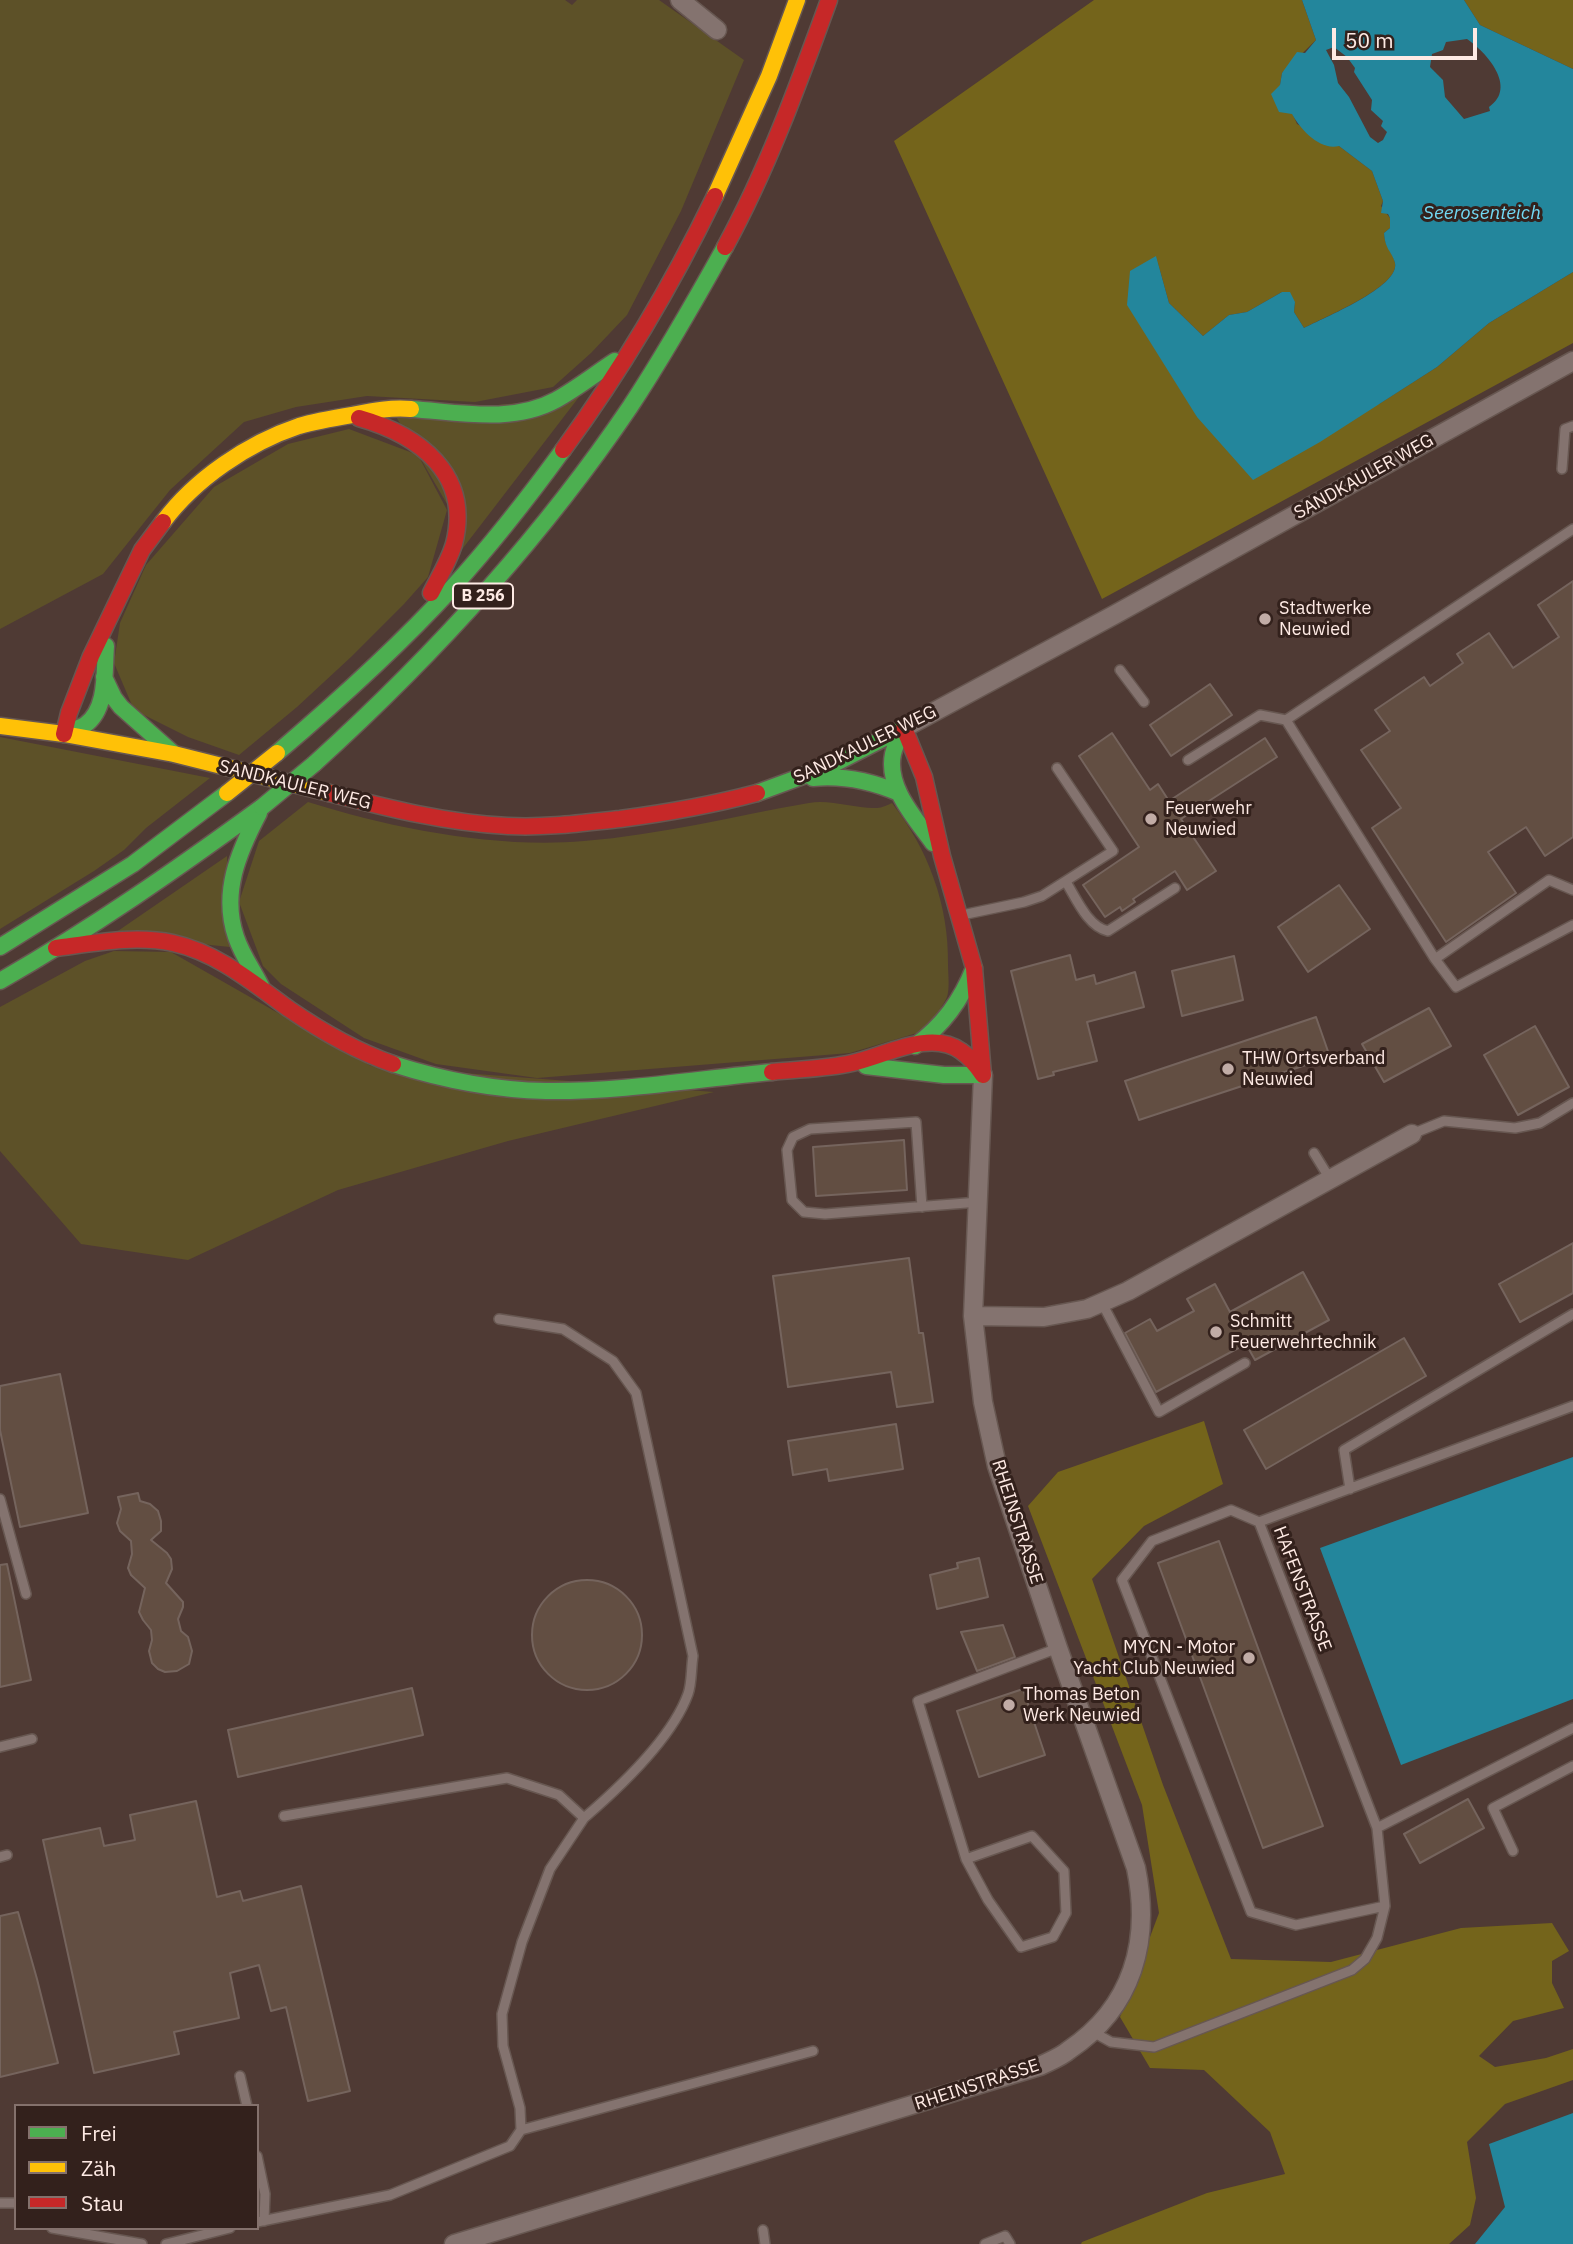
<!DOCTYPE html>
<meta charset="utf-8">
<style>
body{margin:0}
#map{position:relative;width:1573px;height:2244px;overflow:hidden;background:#4f3a34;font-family:"IBM Plex Sans",sans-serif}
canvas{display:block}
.legend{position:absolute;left:14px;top:2104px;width:245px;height:126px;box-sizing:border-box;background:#33211c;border:2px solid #84716c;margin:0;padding:9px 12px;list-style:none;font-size:21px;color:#feeae4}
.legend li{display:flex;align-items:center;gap:14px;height:35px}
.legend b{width:35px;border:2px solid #84716c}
.scale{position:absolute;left:1332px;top:28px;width:145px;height:32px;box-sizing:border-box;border:4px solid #feeae4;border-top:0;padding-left:9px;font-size:21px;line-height:24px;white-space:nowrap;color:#feeae4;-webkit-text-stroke:5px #33211c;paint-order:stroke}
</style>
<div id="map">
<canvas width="1573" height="2244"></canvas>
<ul class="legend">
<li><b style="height:9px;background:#4caf50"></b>Frei</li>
<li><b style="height:9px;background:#ffc107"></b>Zäh</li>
<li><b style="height:9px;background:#c62828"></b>Stau</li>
</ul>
<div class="scale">50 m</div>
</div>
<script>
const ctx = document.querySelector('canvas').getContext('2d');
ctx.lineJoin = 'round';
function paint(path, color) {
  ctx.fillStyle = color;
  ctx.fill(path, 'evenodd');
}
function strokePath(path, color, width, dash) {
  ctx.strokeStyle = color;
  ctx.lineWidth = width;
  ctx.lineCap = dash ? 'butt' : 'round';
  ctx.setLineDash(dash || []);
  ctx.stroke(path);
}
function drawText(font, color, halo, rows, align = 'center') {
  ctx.font = font + ' "IBM Plex Sans",sans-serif';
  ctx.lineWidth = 6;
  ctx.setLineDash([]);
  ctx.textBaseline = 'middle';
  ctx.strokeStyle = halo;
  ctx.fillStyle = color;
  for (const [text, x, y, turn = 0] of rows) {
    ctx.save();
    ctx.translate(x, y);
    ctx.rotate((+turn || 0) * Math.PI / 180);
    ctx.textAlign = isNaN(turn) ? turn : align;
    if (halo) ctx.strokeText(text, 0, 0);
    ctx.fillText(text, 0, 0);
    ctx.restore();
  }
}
paint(new Path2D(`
 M0,0H565L572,5L577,0H659L744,60L681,211L627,315L591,353L553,387L475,402L367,396L296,407L244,422L170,490L103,574L0,629Z
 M579,397L460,552L464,533L395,415Z
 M349,429L418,455L447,510L428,577L404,604L351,657L297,707L239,755L188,737L134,710L114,663L120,623L146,565L214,487L288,444Z
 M0,737L210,778L146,828L124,850L94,871L0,929Z
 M308,802C390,828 497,849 584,841C660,835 734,816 809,803C831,799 855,809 877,808C882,808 887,805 892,803C928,849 949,905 948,964C948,974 950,988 947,997C942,1008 933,1019 927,1030L850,1053L537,1078L436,1064L364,1038L281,984L263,966L239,902L259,841Z
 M227,856L230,947L112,935Z
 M114,951L171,952L371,1066L714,1092L508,1141L338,1190L188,1260L81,1244L0,1151V1007L85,961Z`), '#5d5128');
paint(new Path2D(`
 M1094,0H1302L1316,40L1282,73L1280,85L1297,124L1339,146L1372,171L1383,201L1381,206L1390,218V228L1384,233C1385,249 1393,251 1395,263C1400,287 1322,318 1304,328L1294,312L1295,302L1282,292L1247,312L1229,315L1203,336L1169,303L1156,256L1197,417L1379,404L1437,367L1489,323L1573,272V343L1102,599L894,141Z
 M1464,0H1573V69L1480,25Z
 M1204,1421L1223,1484L1144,1526L1092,1579L1163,1785L1231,1959L1331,1962L1461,1928L1552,1923L1569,1951L1552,1961V1983L1564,2008L1513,2021L1479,2056L1495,2067L1546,2058L1573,2049V2080L1505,2104L1467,2142L1476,2198L1470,2225L1449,2244H1081L1082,2242L1207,2193L1285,2174L1270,2132L1204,2070L1150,2068L1120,2017L1159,1913L1142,1805L1028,1506L1058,1472Z`), '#74641b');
paint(new Path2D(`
 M1302,0H1464L1480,25L1573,69V272L1489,323L1437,367L1320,442L1253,480L1197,417L1127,305L1130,271L1156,256L1169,303L1203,336L1229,315L1247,312L1282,292H1290L1295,302L1294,312L1304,328C1323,318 1400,287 1395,263C1392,251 1385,250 1384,233L1390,228V218L1388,214L1381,213L1383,201L1372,171L1339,146C1320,151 1300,129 1292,114L1279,112L1271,94L1280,85L1282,73L1297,52L1305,53L1316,40ZM1467,39C1486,52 1518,87 1489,107L1490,111L1464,119L1445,97L1443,80L1430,67L1432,54L1443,50L1446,42ZM1334,47L1347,57L1355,68L1354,72L1372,100L1371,110L1383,121L1381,126L1387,132L1383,140L1378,143L1370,137L1349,97L1338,83L1334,65L1326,50Z
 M1573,1457V1699L1401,1765L1320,1548Z
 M1573,2113V2244H1475L1505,2207L1489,2144Z`), '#23869c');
const building = new Path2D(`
 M1573,581V837L1545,856L1526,827L1488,852L1516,893L1446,942L1372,828L1401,808L1361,750L1390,731L1375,710L1424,677L1430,686L1463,663L1457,654L1489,633L1513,668L1559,637L1538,605Z
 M1210,684L1232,715L1171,756L1150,725Z
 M1112,733L1150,790L1158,784L1169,801L1265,738L1277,757L1181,819L1216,871L1187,890L1175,871L1133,899L1135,902L1122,911L1120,907L1105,917L1083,885L1139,847L1079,756Z
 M1339,885L1370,929L1308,972L1278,927Z
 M1070,955L1076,980L1094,975L1096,984L1135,972L1144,1007L1087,1022L1097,1061L1053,1072L1054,1075L1038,1079L1011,971Z
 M1234,956L1243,1000L1182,1016L1172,971Z
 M1429,1008L1451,1046L1384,1082L1362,1044Z
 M1316,1017L1330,1057L1139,1120L1125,1081Z
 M1535,1026L1569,1087L1518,1115L1484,1055Z
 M904,1140L907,1190L816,1196L813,1147Z
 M1573,1243V1293L1520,1322L1499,1284Z
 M909,1258L919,1333H923L933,1402L897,1407L891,1372L788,1387L773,1276Z
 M1303,1272L1329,1320L1255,1360L1246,1344L1156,1392L1125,1333L1150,1319L1157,1331L1194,1311L1187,1299L1215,1284L1230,1312Z
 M1404,1338L1426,1376L1266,1469L1244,1430Z
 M60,1374L88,1513L20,1527L0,1430V1386Z
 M896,1424L903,1469L829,1481L827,1469L793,1475L788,1441Z
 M138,1493L140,1501L150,1504L158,1511L161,1521V1531L151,1540L167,1553L171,1559L172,1569L166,1583L183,1602V1607L178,1619L181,1631L188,1637L192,1651L189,1664L177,1671L165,1672L158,1669L152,1663L149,1651L152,1640L151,1630L143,1620L139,1612L145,1588L131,1575L128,1568L132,1554L131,1541L120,1531L117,1523L121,1509L118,1497Z
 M1219,1541L1323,1826L1263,1848L1158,1563Z
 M979,1558L988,1597L937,1609L930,1575L958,1568L957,1563Z
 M7,1564L31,1680L0,1687V1565Z
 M532 1635a55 55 0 1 1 110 0a55 55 0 1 1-110 0Z
 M1003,1625L1015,1657L977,1671L961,1632Z
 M412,1688L423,1735L238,1777L228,1730Z
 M1023,1689L1045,1755L979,1777L957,1711Z
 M1468,1799L1484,1828L1420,1863L1404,1834Z
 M196,1801L217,1897L240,1891L243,1901L301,1886L350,2091L308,2101L286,2007L271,2011L259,1965L230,1973L239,2018L174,2032L179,2054L94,2073L43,1840L100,1828L104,1846L135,1840L130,1815Z
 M18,1912L37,1979L58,2063L0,2077V1916Z`);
paint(building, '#624e42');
strokePath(building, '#75645d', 2);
const lane = new Path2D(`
 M1562,469L1565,429L1573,426
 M1120,670L1144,702
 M1286,720L1573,529
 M1188,760L1260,715L1286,720L1435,959
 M1066,882C1076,898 1088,927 1108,931L1175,888
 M1573,890L1549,880L1435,959L1456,987L1573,925
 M962,915L1024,902L1042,896L1113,851L1057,768
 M1412,1134L1444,1121L1515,1128L1540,1123L1573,1103
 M1314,1153L1330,1179
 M922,1207L916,1122L810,1129L793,1137L787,1150L792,1200L804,1212L825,1214L979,1202
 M1102,1303L1159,1412L1245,1363
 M499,1319L563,1329L613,1361L636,1393L693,1656C691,1668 692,1683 688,1694C672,1738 619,1788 584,1818
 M1350,1489L1344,1450L1573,1314
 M0,1499L26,1594
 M1259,1522L1231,1510L1152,1541L1122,1580L1251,1912L1296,1925L1385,1906
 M0,1747L32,1739
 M284,1816L507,1778L559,1795L584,1818L550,1869L522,1942L502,2014L503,2046L520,2108L521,2130
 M1377,1828L1573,1728
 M1513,1851L1493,1808L1573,1766
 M0,1857L7,1855
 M966,1859L988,1900L1021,1947L1053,1937L1066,1913L1064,1871L1032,1836L966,1859L918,1701L1058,1648
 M1093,2032L1111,2042L1154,2047L1352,1970L1365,1959L1377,1938L1385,1906L1377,1828L1259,1522L1573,1406
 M240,2076L247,2106
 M257,2156L265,2194L264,2221
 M0,2203H16
 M257,2222L390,2195L510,2146L521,2130L813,2051
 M52,2228L142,2244
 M763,2230L765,2244
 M166,2244L230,2228
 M985,2244L1005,2236L1010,2244`);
const street = new Path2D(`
 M680,0L717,30
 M904,728L1114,615L1573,361
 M973,1316L1044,1317L1087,1309L1128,1291L1412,1134
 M454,2244L1040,2066C1050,2061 1061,2057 1069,2050C1133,2007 1151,1941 1136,1868L1058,1648L997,1466L983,1402L973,1316L983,1075`);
const fast = new Path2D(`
 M411,409C458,412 512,424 556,400C576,389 595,374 615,361
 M104,677L114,698L121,707L174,754
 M904,728C900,736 895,745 893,754C886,787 915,818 933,843
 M64,734C71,731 78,729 85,725C108,709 104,671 106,646
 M277,753C338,701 398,647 452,588C492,544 528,498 563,450
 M314,764C432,657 540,540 630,407C663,357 695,301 725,247
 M813,778C844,775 871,781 899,793
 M757,793L830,766L904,728
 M259,813C238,853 221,893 236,937C242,955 253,970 261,986
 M0,947L133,864L227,793
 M0,981C91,929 177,869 262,807
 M915,1046C943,1025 961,1001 974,968
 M393,1064C443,1080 494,1090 546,1091C621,1092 697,1079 772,1072
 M866,1066L944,1075H983`);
const slow = new Path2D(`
 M715,196L769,76L797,0
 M163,522C195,479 248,443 299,426C316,421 334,418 352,415C372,411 391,407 411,409
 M0,726L64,734L174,754L329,793`);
const jam = new Path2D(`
 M725,247C768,168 798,85 829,0
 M359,418C419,435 472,474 454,544C449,561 439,577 431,593
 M563,450C621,371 672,285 715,196
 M904,728L924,777L942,856L974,968L983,1075
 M64,734L69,713L91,656L142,550L163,522
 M329,793C387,808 447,823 508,826C546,828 582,823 620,819C666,813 712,805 757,793
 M56,948C94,943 135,935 173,943C218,953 253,983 289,1009C321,1031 356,1051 393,1064
 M772,1072C798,1069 826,1069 852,1063C885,1056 930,1029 961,1051C970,1057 977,1066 983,1075`);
strokePath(lane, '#675751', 12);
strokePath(street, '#675751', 21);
strokePath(fast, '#675751', 19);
strokePath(slow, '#675751', 19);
strokePath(jam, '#675751', 19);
strokePath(lane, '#84736f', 9);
strokePath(street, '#84736f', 18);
strokePath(fast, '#4caf50', 16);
strokePath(slow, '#ffc107', 16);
strokePath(jam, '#c62828', 16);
const fastBridge = new Path2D(`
 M262,807L314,764`);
const slowBridge = new Path2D(`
 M227,793L277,753`);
strokePath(fastBridge, '#675751', 19, []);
strokePath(slowBridge, '#675751', 19, []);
strokePath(fastBridge, '#4caf50', 16);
strokePath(slowBridge, '#ffc107', 16);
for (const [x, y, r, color] of [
 [1265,619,7,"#c1aca6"],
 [1151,819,7,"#c1aca6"],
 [1228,1069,7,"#c1aca6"],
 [1216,1332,7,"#c1aca6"],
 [1249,1658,7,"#c1aca6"],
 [1009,1705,7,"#c1aca6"]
]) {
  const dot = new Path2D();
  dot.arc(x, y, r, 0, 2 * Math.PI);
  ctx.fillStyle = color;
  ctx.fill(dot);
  strokePath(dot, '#33211c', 2.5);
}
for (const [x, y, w] of [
 [483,596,60]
]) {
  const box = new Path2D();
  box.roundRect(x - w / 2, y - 12.5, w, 25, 5);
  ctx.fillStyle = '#33211c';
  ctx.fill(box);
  strokePath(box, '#feeae4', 2);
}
drawText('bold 16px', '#feeae4', null, [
 ["B 256",483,596]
]);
drawText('18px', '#feeae4', '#33211c', [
 ["SANDKAULER WEG",1364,477,-29],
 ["SANDKAULER WEG",865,745,-26],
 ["SANDKAULER WEG",295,785,14],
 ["RHEINSTRASSE",1017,1522,72],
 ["HAFENSTRASSE",1302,1589,69],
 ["RHEINSTRASSE",977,2085,-18]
]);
drawText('18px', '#feeae4', '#33211c', [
 ["Stadtwerke",1279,609],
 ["Neuwied",1279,630],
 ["Feuerwehr",1165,809],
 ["Neuwied",1165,830],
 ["THW Ortsverband",1242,1059],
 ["Neuwied",1242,1080],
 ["Schmitt",1230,1322],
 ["Feuerwehrtechnik",1230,1343],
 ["MYCN - Motor",1235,1648,"right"],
 ["Yacht Club Neuwied",1235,1669,"right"],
 ["Thomas Beton",1023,1695],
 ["Werk Neuwied",1023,1716]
], 'left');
drawText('italic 19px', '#72d9f4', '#33211c', [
 ["Seerosenteich",1482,214]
]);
</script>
